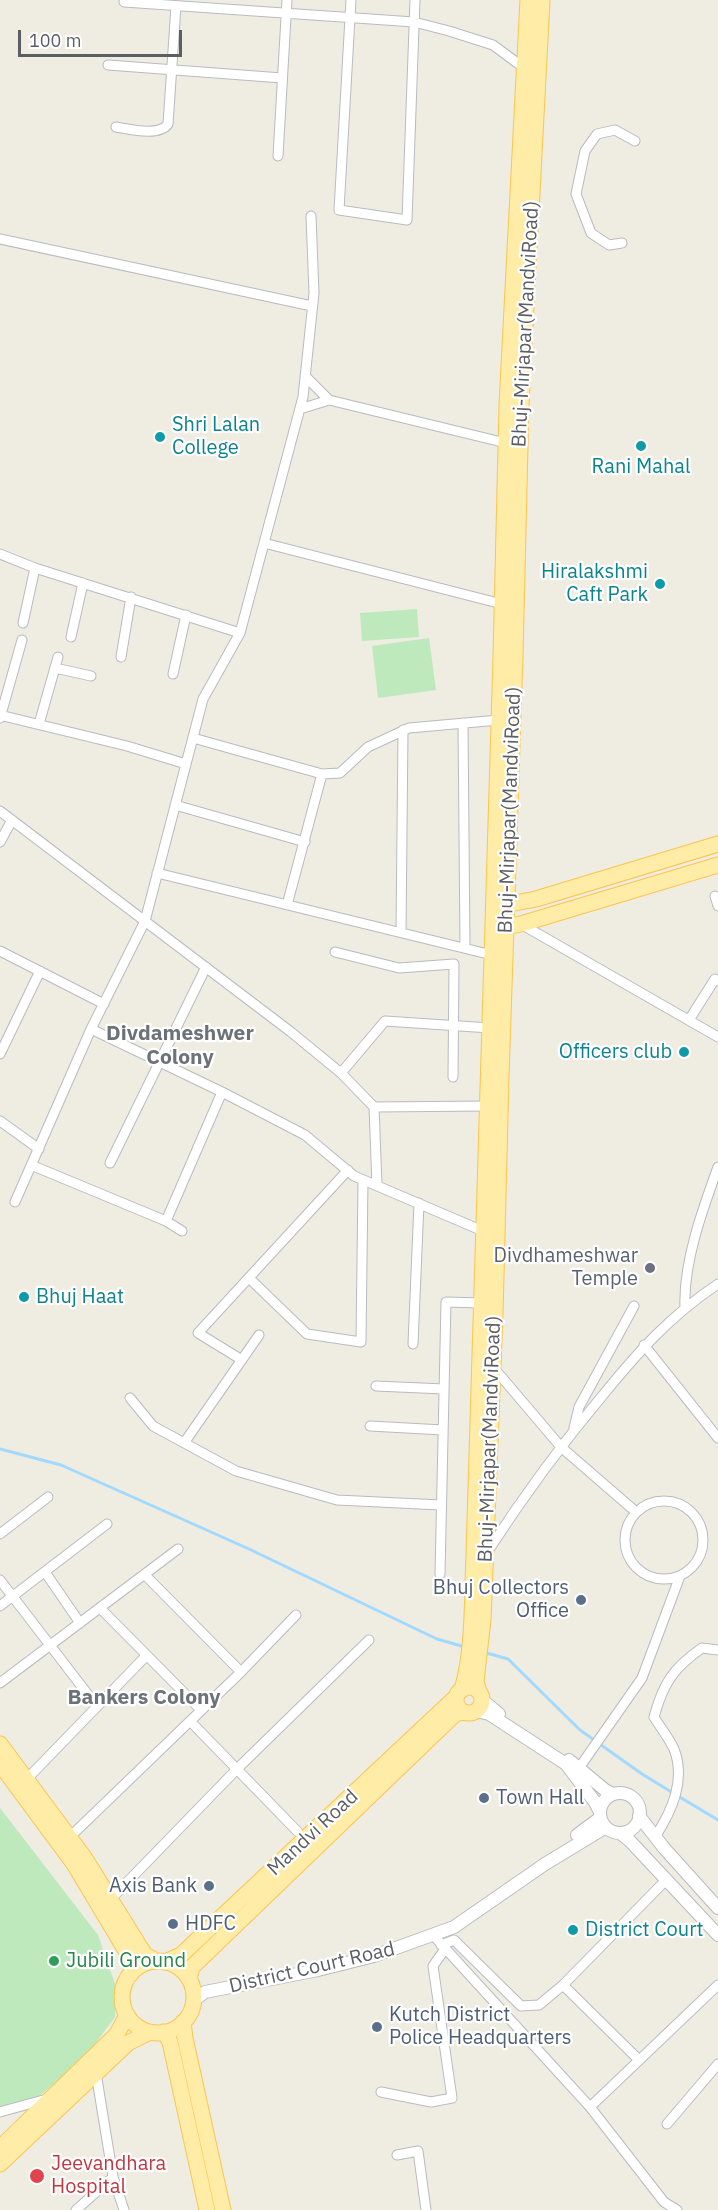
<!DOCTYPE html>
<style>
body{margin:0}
#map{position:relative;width:718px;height:2210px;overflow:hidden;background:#efece2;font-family:"IBM Plex Sans",sans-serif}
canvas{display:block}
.scale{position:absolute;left:18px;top:30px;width:164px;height:27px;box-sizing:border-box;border:3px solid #5b5f65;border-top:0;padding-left:8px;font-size:18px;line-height:21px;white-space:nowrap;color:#5b5f65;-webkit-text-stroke:4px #fff;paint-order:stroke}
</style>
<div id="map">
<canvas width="718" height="2210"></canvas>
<div class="scale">100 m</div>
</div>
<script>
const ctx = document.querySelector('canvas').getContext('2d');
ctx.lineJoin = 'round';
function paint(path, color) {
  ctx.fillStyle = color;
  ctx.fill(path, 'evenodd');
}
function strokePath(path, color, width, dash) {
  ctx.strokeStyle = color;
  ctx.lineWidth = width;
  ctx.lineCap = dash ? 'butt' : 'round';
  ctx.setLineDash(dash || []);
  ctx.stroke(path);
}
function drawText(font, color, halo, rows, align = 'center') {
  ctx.font = font + ' "IBM Plex Sans",sans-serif';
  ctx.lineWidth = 4.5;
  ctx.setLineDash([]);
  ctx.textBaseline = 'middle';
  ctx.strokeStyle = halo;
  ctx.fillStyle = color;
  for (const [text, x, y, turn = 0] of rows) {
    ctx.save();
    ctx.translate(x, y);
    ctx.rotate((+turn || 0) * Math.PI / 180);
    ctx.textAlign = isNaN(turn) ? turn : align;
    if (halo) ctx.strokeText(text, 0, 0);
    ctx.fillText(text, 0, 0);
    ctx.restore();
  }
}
paint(new Path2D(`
 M417,609L419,637L362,641L360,613Z
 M429,638L436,690L378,698L372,646Z
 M0,1808L98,1935L116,1987L115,2017L84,2059L37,2098L0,2110Z`), '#bee9bd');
strokePath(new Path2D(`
 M0,1449L61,1465L249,1549L437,1639L465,1647
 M483,1652L508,1659L580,1730L642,1774L673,1793
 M678,1796L718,1820`), '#a2daff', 3);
const minor = new Path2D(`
 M351,0L339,210L407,220L415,0
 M124,2L414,22L449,31L493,45L524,68
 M108,65L282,78
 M116,127C129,129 159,137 168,124L176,6
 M278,156L287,0
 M0,239L312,306
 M622,243L609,245L591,233L576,194L585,151L597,134L615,130L635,141
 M305,376L329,400L506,443
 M300,409L329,400
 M264,543L502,604
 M0,554L35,568L240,633
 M23,623L35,568
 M71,637L83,583
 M121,657L131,597
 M55,668L91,676
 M173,674L186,615
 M0,715L127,746L186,764
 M0,718L22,640
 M463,723L465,948
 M39,724L58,657
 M193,738L322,774L340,773L368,747L409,728L499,720
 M175,805L305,842
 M0,811L291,1032L341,1073L374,1107L487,1106
 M0,842L12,820
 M157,873L492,955
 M715,896L718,906
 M287,905L322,774
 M521,924L718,1037
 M401,932L403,730
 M0,951L104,1004
 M335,952L399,968L454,964L453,1077
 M689,1020L715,979L718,981
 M91,1029L222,1092L305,1135L354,1176L483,1231
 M0,1054L40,971
 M341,1073L385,1021L490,1028
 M374,1107L377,1185
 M0,1121L39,1149
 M110,1163L206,967
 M31,1165L166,1221L182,1231
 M15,1202L91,1029L145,921L203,699L240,633L303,397L314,293L311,216
 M166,1221L222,1092
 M249,1278L307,1334L361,1342L363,1180
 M685,1307C683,1263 703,1208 718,1167
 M413,1344L419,1203
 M644,1345L718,1438
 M242,1360L198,1333L348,1170
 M493,1367L561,1447L636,1512
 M376,1386L444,1389
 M130,1398L153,1426L236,1471L337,1500L441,1505
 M370,1426L443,1430
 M574,1428L579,1407L634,1306
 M184,1443L259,1335
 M625 1540a39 39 0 1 1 78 0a39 39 0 1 1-78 0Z
 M0,1534L48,1497
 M488,1551C523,1497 561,1445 603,1395C638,1352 671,1315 718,1284
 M45,1572L80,1623
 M440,1574L446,1302L481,1303
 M145,1575L241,1672
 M0,1580L96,1705
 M0,1606L107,1524
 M100,1608L201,1710
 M0,1683L178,1549
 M190,1721L298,1832
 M579,1768L642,1678L680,1576
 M24,1782L146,1656
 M75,1832L241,1672L296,1615
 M655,1837C672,1811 686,1780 674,1749C669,1738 660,1727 654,1717C663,1684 673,1668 702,1648L718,1650
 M107,1903L237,1769L369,1640
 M433,1935L590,2107L664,2202L677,2210
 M441,1945L454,1940L521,2006L539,2005L563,1985L667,1879
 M563,1985L639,2060
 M96,2073L113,2177L124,2210
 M381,2092L431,2102L452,2098L433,1966L445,1949
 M590,2107L718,1985
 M0,2112L47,2099
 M667,2124L718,2064
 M397,2155L418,2151L426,2210
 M76,2210L113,2177`);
const tertiary = new Path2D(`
 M482,1700L499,1714
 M477,1711L489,1714L566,1764L595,1802L600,1812
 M569,1760L605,1790L613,1794
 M600 1813a20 20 0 1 1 40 0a20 20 0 1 1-40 0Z
 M639,1816L664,1848L718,1908
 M620,1833L630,1841L718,1935
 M577,1835L600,1818
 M193,2001L205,1992L318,1970L374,1956L454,1927L545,1864L606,1827`);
const primary = new Path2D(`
 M499,906L536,899L718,844
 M499,928L521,924L718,865
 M456 1700a13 13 0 1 1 26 0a13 13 0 1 1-26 0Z
 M462,1690C474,1649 472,1597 474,1555L501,657L507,405L528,0
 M479,1692L476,1681L483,1620L495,1315L501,1077L515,656L521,405L542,0
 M0,1744L84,1857L145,1955L157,1961
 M0,1764L74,1864L132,1961L131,1974
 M122 1997a36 36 0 1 1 72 0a36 36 0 1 1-72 0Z
 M165,1962L181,1955L456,1697
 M189,1979L192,1967L455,1714L464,1712
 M183,2022L185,2038L223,2210
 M164,2032L170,2042L207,2210
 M0,2148L117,2034L127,2015
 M0,2164L128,2043L150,2032`);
strokePath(minor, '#b8bbc0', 11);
strokePath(tertiary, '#b8bbc0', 14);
strokePath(primary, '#fdc44e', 17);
strokePath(minor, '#fff', 9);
strokePath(tertiary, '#fff', 12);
strokePath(primary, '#ffeda7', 15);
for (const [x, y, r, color] of [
 [160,437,6,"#0f9aa8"],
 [641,446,6,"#0f9aa8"],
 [660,584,6,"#0f9aa8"],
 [684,1052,6,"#0f9aa8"],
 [650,1268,6,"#6b7280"],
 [24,1297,6,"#0f9aa8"],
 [581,1600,6,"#5c6f8a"],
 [484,1798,6,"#5c6f8a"],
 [209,1886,6,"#5c6f8a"],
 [173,1924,6,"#5c6f8a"],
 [573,1930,6,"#0f9aa8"],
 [54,1961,6,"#2e9e5b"],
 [377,2027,6,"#5c6f8a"],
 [37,2176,8,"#e0444e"]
]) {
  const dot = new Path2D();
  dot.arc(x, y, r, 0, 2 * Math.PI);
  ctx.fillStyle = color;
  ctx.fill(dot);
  strokePath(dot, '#fff', 2);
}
drawText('20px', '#5b5f65', '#fff', [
 ["Bhuj-Mirjapar(MandviRoad)",526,324,-87],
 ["Bhuj-Mirjapar(MandviRoad)",510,810,-88],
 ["Bhuj-Mirjapar(MandviRoad)",490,1439,-88],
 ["Mandvi Road",313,1833,-43],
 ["District Court Road",312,1968,-13]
]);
drawText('20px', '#0d838f', '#fff', [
 ["Shri Lalan",172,425],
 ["College",172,448],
 ["Rani Mahal",641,467,"center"],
 ["Hiralakshmi",648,572,"right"],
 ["Caft Park",648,595,"right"],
 ["Officers club",672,1052,"right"],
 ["Bhuj Haat",36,1297],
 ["District Court",585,1930]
], 'left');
drawText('20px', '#5b616d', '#fff', [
 ["Divdhameshwar",638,1256],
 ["Temple",638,1279]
], 'right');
drawText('20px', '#4e5e75', '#fff', [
 ["Bhuj Collectors",569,1588,"right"],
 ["Office",569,1611,"right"],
 ["Town Hall",496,1798],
 ["Axis Bank",197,1886,"right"],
 ["HDFC",185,1924],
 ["Kutch District",389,2015],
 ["Police Headquarters",389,2038]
], 'left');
drawText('20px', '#27864d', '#fff', [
 ["Jubili Ground",66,1961]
], 'left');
drawText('20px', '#be3a42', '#fff', [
 ["Jeevandhara",51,2164],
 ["Hospital",51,2187]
], 'left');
drawText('bold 21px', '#6c7277', '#fff', [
 ["Divdameshwer",180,1034],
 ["Colony",180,1058],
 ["Bankers Colony",144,1698]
]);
</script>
